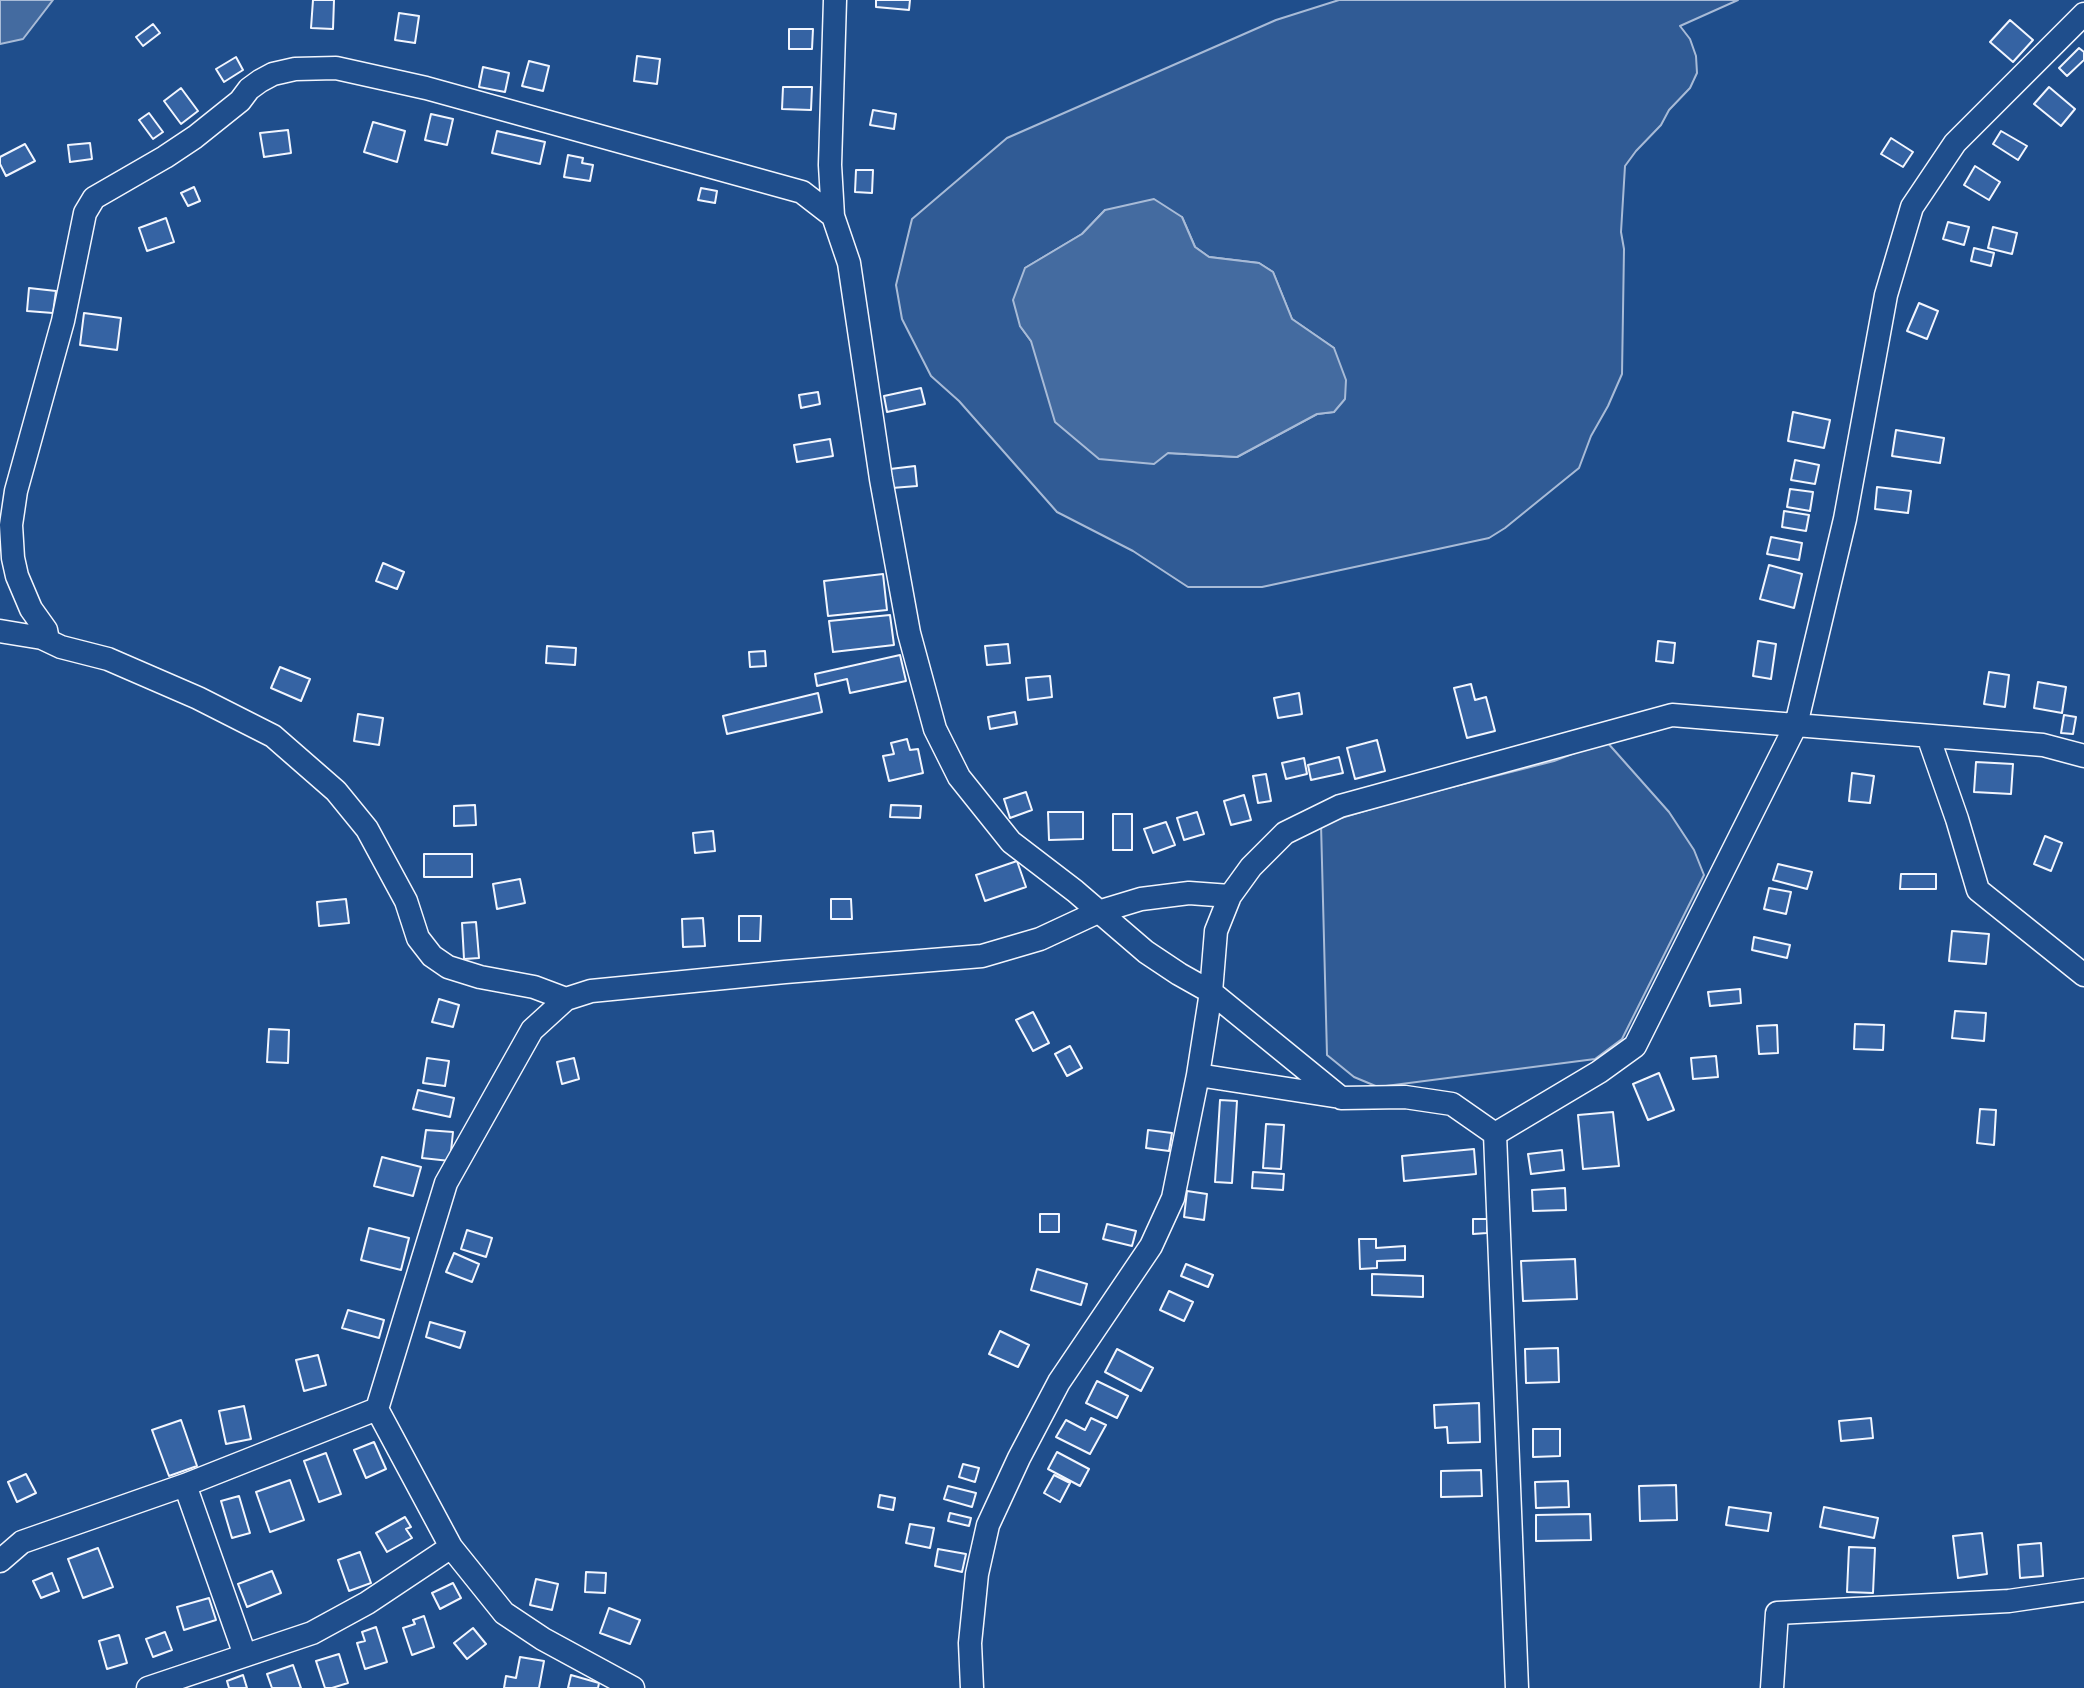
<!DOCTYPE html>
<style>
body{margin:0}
canvas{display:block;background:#1f4e8c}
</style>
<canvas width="2084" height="1688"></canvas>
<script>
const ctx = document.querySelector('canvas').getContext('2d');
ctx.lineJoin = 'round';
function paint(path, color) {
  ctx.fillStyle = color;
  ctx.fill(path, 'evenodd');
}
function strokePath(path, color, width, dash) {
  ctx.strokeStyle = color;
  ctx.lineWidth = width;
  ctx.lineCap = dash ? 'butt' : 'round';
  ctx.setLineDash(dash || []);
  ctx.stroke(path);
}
const built = new Path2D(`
 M1339,0H1738L1680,26L1690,39L1696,56L1697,73L1690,88L1669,110L1661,125L1636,151L1625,166L1621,232L1624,249L1622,374L1608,406L1591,436L1579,468L1505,528L1489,538L1262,587H1188L1133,551L1057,512L959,401L931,376L902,319L896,285L912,219L1007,138L1276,20ZM1105,210L1182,217L1195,247L1209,257L1259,263L1273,272L1292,319L1334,348V412L1317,414L1237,457L1168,453L1031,341L1020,326L1025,268L1082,234Z
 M1606,741L1669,812L1694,850L1704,875L1622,1039L1595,1059L1378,1087L1354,1077L1327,1055L1321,824L1405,799L1554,761Z`);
paint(built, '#305b95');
strokePath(built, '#a8bbd7', 2);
const water = new Path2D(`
 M0,0H53L23,39L0,44Z
 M1154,199L1182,217L1195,247L1209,257L1259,263L1273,272L1292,319L1334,348L1346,380L1345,399L1334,412L1317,414L1237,457L1168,453L1154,464L1099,459L1055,422L1031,341L1020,326L1013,300L1025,268L1082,234L1105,210Z`);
paint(water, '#446ba0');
strokePath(water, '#a8bbd7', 2);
const building = new Path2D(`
 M313,0H334L333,29L311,28Z
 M876,0H910L909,10L876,7Z
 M399,13L419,16L415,43L395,40Z
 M2010,20L2033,40L2013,62L1990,42Z
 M153,24L160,33L143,46L136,37Z
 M789,29H813L812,49H789Z
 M2079,48L2084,52V60L2067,76L2059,68Z
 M637,56L660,59L657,84L634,81Z
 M236,57L243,70L224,82L216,69Z
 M529,61L549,66L543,91L522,86Z
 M483,67L509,73L505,92L479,87Z
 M783,87H812L811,110L782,109Z
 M2049,87L2075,109L2061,126L2034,104Z
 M181,88L198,111L181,124L164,101Z
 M873,110L896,114L894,129L870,125Z
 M149,113L163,132L153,139L139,120Z
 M431,114L453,119L447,145L425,140Z
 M373,122L405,131L397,162L364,152Z
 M288,130L291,153L264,157L260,133Z
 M497,131L545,142L540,164L492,153Z
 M2001,131L2027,146L2018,160L1993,144Z
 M1891,138L1913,152L1903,167L1881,154Z
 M90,143L92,159L70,162L68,145Z
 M25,144L35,161L6,176L0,164V157Z
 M568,155L583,158L582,163L593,165L590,181L564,177Z
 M1975,166L2000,182L1989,200L1964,185Z
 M856,170H873L872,193L855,192Z
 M194,187L200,201L188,206L181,193Z
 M701,188L717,191L715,203L698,200Z
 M166,218L174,242L147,251L139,228Z
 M1948,222L1969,227L1964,245L1943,239Z
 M1993,227L2017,233L2012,254L1988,248Z
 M1974,248L1994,253L1991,266L1971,261Z
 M29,288L56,291L53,313L27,311Z
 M1919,303L1938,311L1927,339L1907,331Z
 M84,313L121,318L117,350L80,345Z
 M921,388L925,404L887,412L884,396Z
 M818,392L820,404L801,408L799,395Z
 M1793,412L1830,420L1824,448L1788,441Z
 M1896,430L1944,438L1940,463L1892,456Z
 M830,439L833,456L797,462L794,445Z
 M1795,460L1819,465L1815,484L1791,480Z
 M915,466L917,486L892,488L890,469Z
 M1877,487L1911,491L1908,513L1875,509Z
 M1790,489L1813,492L1810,511L1787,507Z
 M1784,511L1809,515L1806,531L1782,527Z
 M1771,537L1802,543L1799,560L1767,554Z
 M383,563L404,572L397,589L376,581Z
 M1769,565L1802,574L1794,608L1760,599Z
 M883,574L887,610L828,616L824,581Z
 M890,615L894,645L833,652L829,621Z
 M1658,641L1675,643L1673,663L1656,661Z
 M1758,641L1776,644L1771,679L1753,676Z
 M1008,644L1010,663L987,665L985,646Z
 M547,646L576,648L575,665L546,663Z
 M765,651L766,666L750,667L749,652Z
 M900,655L906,681L850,693L847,679L817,686L815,674Z
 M280,667L310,679L301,701L271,688Z
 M1989,672L2009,675L2005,707L1984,704Z
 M1050,676L1052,697L1028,700L1026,678Z
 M2038,682L2066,687L2062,713L2034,708Z
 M1471,684L1475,700L1486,697L1495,731L1467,738L1454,688Z
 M818,693L822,712L727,734L723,716Z
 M1299,693L1302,714L1278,718L1274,698Z
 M1015,712L1017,724L990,729L988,717Z
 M358,714L383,718L379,745L354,741Z
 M2064,715L2076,717L2073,734L2061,733Z
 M907,739L910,750L918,749L923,773L889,781L883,756L894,754L891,743Z
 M1377,740L1385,771L1355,779L1347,748Z
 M1339,757L1343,773L1311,780L1308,765Z
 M1304,758L1307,774L1286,779L1282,763Z
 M1976,762L2013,764L2011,794L1974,792Z
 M1852,773L1874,776L1870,803L1849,801Z
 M1266,774L1271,801L1258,803L1253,776Z
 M1026,792L1032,810L1010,818L1004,799Z
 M1244,795L1251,820L1231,825L1224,801Z
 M475,805L476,825L454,826V806Z
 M891,805L921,806L920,818L890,817Z
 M1048,812H1083V839L1049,840Z
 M1197,812L1204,834L1184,840L1177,818Z
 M1113,814H1132V850H1113Z
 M1166,822L1175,845L1153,853L1144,829Z
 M713,831L715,851L695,853L693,833Z
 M2045,836L2062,843L2051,871L2034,864Z
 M424,854H472V877H424Z
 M1017,861L1026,887L985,901L976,875Z
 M1778,864L1812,872L1807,889L1773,880Z
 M1901,874H1936V889H1900Z
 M520,879L525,903L497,909L493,884Z
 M1769,888L1791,892L1786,914L1764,909Z
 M346,899L349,923L319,926L317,902Z
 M831,899H851L852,919H831Z
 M739,916H761L760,941H739Z
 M703,918L705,946L683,947L682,919Z
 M476,922L479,958L464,959L462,923Z
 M1952,931L1989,934L1986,964L1949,961Z
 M1754,937L1790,945L1787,958L1752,950Z
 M1740,989L1741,1003L1710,1006L1708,992Z
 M439,999L459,1005L453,1027L432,1022Z
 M1955,1011L1986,1013L1984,1041L1952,1038Z
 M1033,1012L1049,1043L1033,1051L1016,1020Z
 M1855,1024L1884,1025L1883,1050L1854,1049Z
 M1777,1025L1778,1053L1759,1054L1757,1026Z
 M269,1029L289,1030L288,1063L267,1062Z
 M1070,1046L1082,1068L1067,1076L1055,1054Z
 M1716,1056L1718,1077L1693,1079L1691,1058Z
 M427,1058L449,1061L445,1086L423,1083Z
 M574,1058L579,1079L562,1084L557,1062Z
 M1659,1073L1674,1110L1648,1120L1633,1084Z
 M418,1090L454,1098L450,1117L413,1109Z
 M1220,1100L1237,1101L1232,1183L1215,1182Z
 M1980,1109L1996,1110L1994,1145L1977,1143Z
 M1613,1112L1619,1166L1583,1169L1578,1115Z
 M1266,1124L1284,1125L1281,1169L1263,1168Z
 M426,1130L453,1132L450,1161L422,1158Z
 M1148,1130L1172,1133L1169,1151L1146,1148Z
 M1474,1149L1476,1174L1404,1181L1402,1156Z
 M1562,1150L1564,1170L1531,1174L1528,1154Z
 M382,1157L421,1167L413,1196L374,1186Z
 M1253,1172L1284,1174L1283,1190L1252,1188Z
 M1565,1188L1566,1210L1533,1211L1532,1190Z
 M1187,1191L1207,1194L1204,1220L1184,1217Z
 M1040,1214H1059V1232H1040Z
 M1473,1219H1487V1233L1473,1234Z
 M1107,1224L1136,1231L1132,1246L1103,1239Z
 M369,1228L409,1238L401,1270L361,1260Z
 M467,1230L492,1238L486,1257L461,1249Z
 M1359,1239H1376V1248L1405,1246V1260L1377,1261V1268L1360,1269Z
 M454,1253L479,1264L472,1282L446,1272Z
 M1575,1259L1577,1299L1523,1301L1521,1261Z
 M1186,1264L1213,1275L1208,1287L1181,1276Z
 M1037,1269L1087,1284L1081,1305L1031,1290Z
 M1372,1274L1423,1276V1297L1372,1295Z
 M1169,1291L1193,1302L1184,1321L1160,1310Z
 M348,1310L384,1320L379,1338L342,1328Z
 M430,1322L465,1332L460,1348L426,1337Z
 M1000,1331L1029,1345L1018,1367L989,1354Z
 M1558,1348L1559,1382L1526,1383L1525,1349Z
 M1117,1349L1153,1368L1141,1391L1105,1372Z
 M318,1355L326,1385L304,1391L296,1360Z
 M1097,1381L1128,1396L1117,1418L1086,1403Z
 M1479,1403L1480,1442L1448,1443L1447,1427L1435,1428L1434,1405Z
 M244,1406L251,1439L226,1444L219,1411Z
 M1091,1418L1106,1425L1090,1454L1056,1437L1066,1420L1085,1430Z
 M1871,1418L1873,1438L1841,1441L1839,1421Z
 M181,1420L197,1466L169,1476L152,1430Z
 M1533,1429H1560V1456L1533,1457Z
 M374,1442L386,1469L366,1478L354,1450Z
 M1057,1452L1089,1469L1080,1486L1048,1469Z
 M326,1453L341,1494L319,1502L304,1461Z
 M963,1464L979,1468L975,1482L959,1477Z
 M1481,1470L1482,1496L1441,1497V1471Z
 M26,1474L36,1493L17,1502L8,1482Z
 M1054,1475L1070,1483L1060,1502L1044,1493Z
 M290,1480L304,1520L270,1532L256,1492Z
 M1568,1481L1569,1507L1536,1508L1535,1482Z
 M1676,1485L1677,1520L1640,1521L1639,1486Z
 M948,1486L976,1493L972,1507L944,1499Z
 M880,1495L895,1498L893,1510L878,1507Z
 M239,1496L250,1533L232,1538L221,1501Z
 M1729,1507L1771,1513L1768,1531L1726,1525Z
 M1824,1507L1878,1518L1874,1538L1820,1527Z
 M950,1513L971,1518L969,1526L948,1521Z
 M1590,1514L1591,1540L1536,1541V1515Z
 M405,1517L411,1527L406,1529L412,1538L387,1552L376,1533Z
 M910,1524L934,1528L930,1548L906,1543Z
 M1982,1533L1987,1574L1958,1578L1953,1536Z
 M2041,1543L2043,1576L2020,1578L2018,1545Z
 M1849,1547L1875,1548L1873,1593L1847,1592Z
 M98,1548L113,1587L83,1598L68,1559Z
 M938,1549L966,1554L962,1572L935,1566Z
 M360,1552L371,1583L349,1591L338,1560Z
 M272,1571L281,1593L247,1607L238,1584Z
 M586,1572L606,1573L605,1593L585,1592Z
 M52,1573L59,1591L41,1598L33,1581Z
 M536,1579L558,1584L552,1610L530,1605Z
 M453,1583L461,1598L440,1609L432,1593Z
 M209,1598L216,1620L184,1630L177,1607Z
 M609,1608L640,1620L630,1644L600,1633Z
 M424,1616L434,1647L412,1655L403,1628L415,1624L413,1620Z
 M376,1627L387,1662L365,1669L357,1643L365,1641L362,1632Z
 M473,1628L486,1644L467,1659L454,1643Z
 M165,1632L172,1650L153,1657L146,1639Z
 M119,1635L127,1663L107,1669L99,1641Z
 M339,1654L348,1683L332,1688H325L316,1661Z
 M520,1657L544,1661L539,1688H504L506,1676L516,1678Z
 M293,1665L301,1688H272L267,1674Z
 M243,1675L247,1688H229L227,1681Z
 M571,1675L599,1683L598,1688H568Z`);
paint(building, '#3563a3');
strokePath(building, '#f2f6ff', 2);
const minor = new Path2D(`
 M835,0L830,165L833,216L849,263L881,479L909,633L935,729L959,777L1011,842L1075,891L1146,952L1179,974L1211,992L1341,1098L1405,1097L1452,1104L1495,1134
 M0,631L42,638L61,647L108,659L198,698L273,736L336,791L367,829L406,901L418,938L432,956L448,967L480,977L534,987L566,999
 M48,640L46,630L31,609L17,576L13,558L11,525L16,491L63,321L85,213L94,198L165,157L195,137L240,101L249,89L260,81L273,74L295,69L336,68L426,88L802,192L833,216
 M1928,736L1957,819L1978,890L2084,975
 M1198,1075L1340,1097
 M1495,1134L1599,1072L1635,1046L1796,725L1845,519L1886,295L1912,207L1955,143L2084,14
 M1495,1134L1517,1688
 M185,1485L245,1655
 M0,1561L22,1542L185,1485L377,1409
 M148,1688L312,1633L367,1603L451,1547
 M633,1688L543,1639L504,1613L451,1547L377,1409L446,1183L532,1030L566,999L591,991L785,972L982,956L1040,939L1098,912L1141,899L1189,893L1230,896
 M972,1688L970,1643L977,1574L988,1525L1019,1458L1059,1382L1151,1246L1173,1198L1198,1075L1211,992L1216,931L1230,896L1251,867L1285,833L1340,806L1672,715L2043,745L2084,756
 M1772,1688L1777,1613L2009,1601L2084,1590`);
strokePath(minor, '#f2f6ff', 25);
strokePath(minor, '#1f4e8c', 22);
</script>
